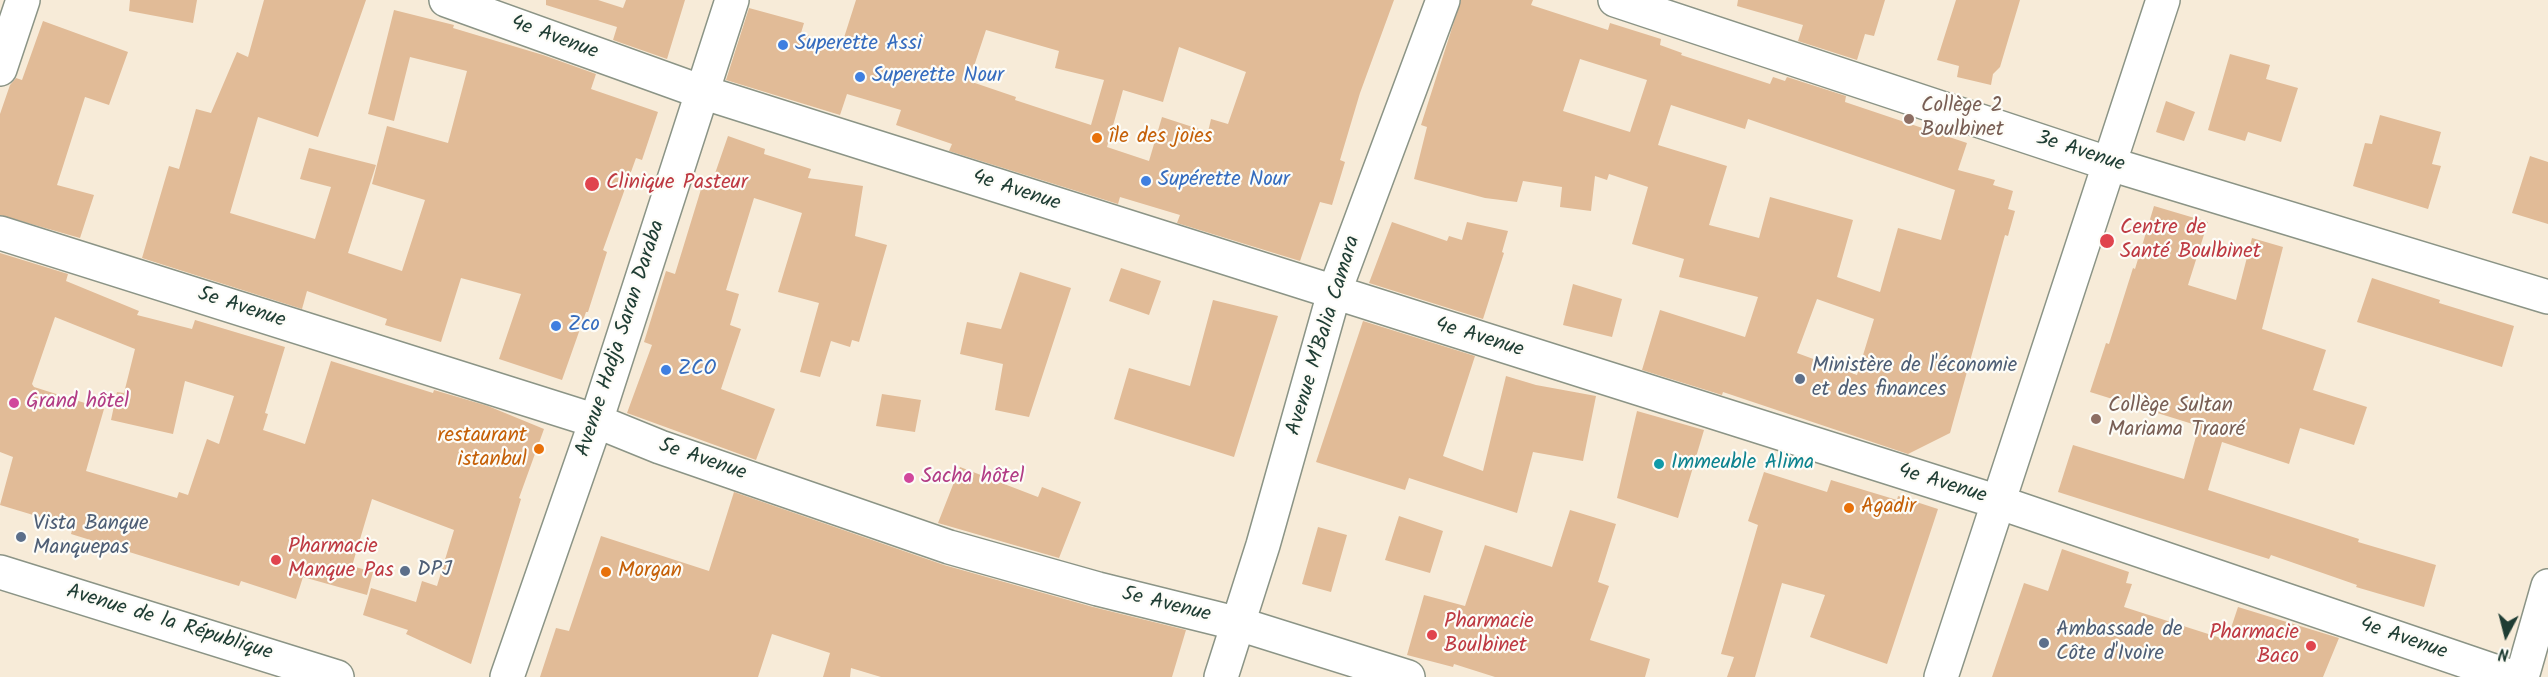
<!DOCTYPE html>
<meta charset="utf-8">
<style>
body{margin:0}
#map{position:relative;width:2548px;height:677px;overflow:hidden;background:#f7ebd8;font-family:Kalam,sans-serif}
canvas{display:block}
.north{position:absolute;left:2476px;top:605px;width:60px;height:60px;-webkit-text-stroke:4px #fdfcf7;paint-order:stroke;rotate:187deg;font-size:16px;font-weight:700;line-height:24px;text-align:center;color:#1f3d34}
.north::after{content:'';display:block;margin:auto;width:21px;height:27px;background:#1f3d34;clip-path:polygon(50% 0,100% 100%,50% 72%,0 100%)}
</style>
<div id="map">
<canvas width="2548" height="677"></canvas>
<div class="north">N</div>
</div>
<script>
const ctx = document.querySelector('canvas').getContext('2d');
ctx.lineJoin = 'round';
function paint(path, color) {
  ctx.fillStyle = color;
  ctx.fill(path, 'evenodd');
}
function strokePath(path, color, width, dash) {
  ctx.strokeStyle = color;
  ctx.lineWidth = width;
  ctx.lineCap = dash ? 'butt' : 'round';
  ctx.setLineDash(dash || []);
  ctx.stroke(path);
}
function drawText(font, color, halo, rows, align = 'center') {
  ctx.font = font + ' Kalam,sans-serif';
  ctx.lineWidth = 4.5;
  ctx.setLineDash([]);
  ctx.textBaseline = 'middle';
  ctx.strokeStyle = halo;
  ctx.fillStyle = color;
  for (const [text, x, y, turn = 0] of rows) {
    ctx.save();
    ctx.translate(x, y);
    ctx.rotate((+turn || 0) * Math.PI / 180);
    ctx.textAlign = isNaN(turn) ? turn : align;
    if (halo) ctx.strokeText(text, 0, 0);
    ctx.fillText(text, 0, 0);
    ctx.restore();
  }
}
paint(new Path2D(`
 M130,0H197L193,23L129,11Z
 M264,0H366L318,137L258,117L230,213L315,239L331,187L300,179L309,148L376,165L348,253L402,271L425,200L372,184L387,126L448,143L467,71L410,57L394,121L368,114L394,10L454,25L453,28L543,55L596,74L591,89L658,112L642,160L636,158L603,250L607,252L588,312H586L562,380L499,359L521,294L461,278L441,342L385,325L387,319L307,291L302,309L142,258L169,166L179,169L196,109L211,113L237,52L248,57Z
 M546,0H598L623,8L626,0H685L667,59L613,40L617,27L546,5Z
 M856,0H1394L1360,93L1340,160L1345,162L1332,205L1320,202L1300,261L1177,223L1180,215L1120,197L1118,204L949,151L952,144L896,125L901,110L847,94L840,115L726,80L749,8L804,23L801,33L841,47ZM986,30L1059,51L1055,68L1104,80L1091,125L1015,100L1016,97L969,81ZM1179,47L1246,72L1228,124L1211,119L1208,132L1162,117L1149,161L1107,147L1123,90L1163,102Z
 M1461,0H1533L1531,5L1608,30L1610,23L1661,39L1660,45L1682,53L1681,55L1770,84L1773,77L1785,81L1787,77L1846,96L1845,102L1967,143L1958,170L1995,180L1993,185L2013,191L2008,209L2015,211L2008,236L2005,235L1950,433L1908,454L1723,392L1722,395L1642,370L1660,310L1745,337L1758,297L1679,277L1684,259L1632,244L1648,187L1609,174L1607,180L1595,176L1591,211L1560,207L1562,187L1523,181L1517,202L1485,198L1414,179L1427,127L1421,125ZM1580,59L1647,80L1630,132L1563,111ZM1671,105L1745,129L1748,119L1955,190L1941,240L1898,228L1880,292L1837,277L1853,220L1770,197L1759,238L1709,225L1727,166L1658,145ZM1817,299L1874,319L1857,375L1797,353Z
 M1738,0H1885L1874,36L1865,34L1857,60L1798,41L1803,25L1737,6Z
 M1956,0H2020L2000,67L1993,74L1991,85L1957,77L1959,66L1937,60Z
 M43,21L128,52L109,105L85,97L57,185L94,195L80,238L0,215V114L10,85L16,78L22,80Z
 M2230,54L2270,65L2266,79L2298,88L2281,142L2248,132L2245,141L2208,130Z
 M2166,101L2195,112L2184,141L2156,132Z
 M2380,115L2441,132L2432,164L2441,166L2428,209L2353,186L2365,143L2372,144Z
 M728,136L765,149L764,154L811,169L808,178L863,186L855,236L887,245L859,342L852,340L850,347L831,341L820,377L800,372L819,303L778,292L802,213L754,198L726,290L739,294L730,325L741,329L721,389L775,409L756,460L627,413L652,345L644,342L666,271L675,274L702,186L710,188Z
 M2530,156L2548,162V224L2512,213Z
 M2154,206L2208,222L2188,285L2236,300L2252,238L2283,247L2262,329L2326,350L2313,390L2367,407L2354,445L2300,428L2289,464L2222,442L2208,490L2359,539L2358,542L2436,565L2424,607L2356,587L2357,585L2271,555L2269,559L2058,492L2073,445L2184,479L2199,426L2090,392L2106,343L2109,344L2133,268L2135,269Z
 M1392,222L1447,241L1449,236L1462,240L1467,222L1508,231L1502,252L1504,253L1483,319L1369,283Z
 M0,253L68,274L66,281L139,311L137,315L192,329L195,320L285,347L265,413L268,414L263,430L305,444L331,361L433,393L434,390L488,406L544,429L519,498L521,499L471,664L406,634L408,630L363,615L371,588L416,602L422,581L437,586L454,530L372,499L352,566L373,572L367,595L303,577L296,599L241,581L239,586L71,534L73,527L0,505L13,457L0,452ZM55,317L135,349L124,393L117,392L111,420L173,434L185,381L234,396L219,444L207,439L188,495L179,492L177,498L86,471L104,409L34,387L32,384Z
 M1121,268L1161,281L1149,315L1109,301Z
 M1020,272L1071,288L1029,417L995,410L1003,364L960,354L967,322L1001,329Z
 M2372,278L2440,300L2439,303L2514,326L2502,367L2357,322Z
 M1573,284L1622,299L1612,337L1563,325Z
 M1213,300L1278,316L1234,457L1114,419L1129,368L1190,386Z
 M1363,321L1475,356L1443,456L1483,471L1506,376L1536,385L1596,396L1583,461L1533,452L1517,513L1409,478L1405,490L1316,462Z
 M882,394L921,400L915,432L876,426Z
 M1637,411L1704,430L1678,518L1617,498Z
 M960,467L1038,497L1042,487L1081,502L1059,558L938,523Z
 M1764,472L1827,492L1831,480L1897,500L1898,496L1938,509L1887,664L1810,637L1825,595L1782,583L1755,677H1727L1734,657L1721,654L1758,525L1748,521Z
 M734,492L944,565L1093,607L1186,630L1172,677H881L851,668L850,677H823L830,653L772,634L758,677H540L556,628L569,631L601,536L709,571Z
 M1570,510L1616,524L1598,582L1609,586L1590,640L1650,659L1645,677H1495L1454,664L1453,667L1407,655L1424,595L1465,606L1485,545L1552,567Z
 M1399,516L1443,531L1430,573L1385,560Z
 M1318,527L1347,535L1331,592L1302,584Z
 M2062,549L2129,572L2126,583L2132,584L2124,607L2227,640L2238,607L2339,638L2323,677H1992L2024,583L2048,591Z`), '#e1bb97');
const minor = new Path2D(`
 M446,0L702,92L1998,502L2512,677
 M1615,0L2110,164L2548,297
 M0,69L23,0
 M0,233L596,421L660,447L949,547L1098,589L1239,624L1408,677
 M1221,677L1263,545L1334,293L1443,0
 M1941,677L2163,0
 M2522,677L2548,586`);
const major = new Path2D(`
 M0,572L337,677
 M507,677L596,421L732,0`);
strokePath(minor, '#8b9486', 36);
strokePath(major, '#8b9486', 36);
strokePath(minor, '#fff', 33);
strokePath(major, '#fff', 33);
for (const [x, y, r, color] of [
 [783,45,6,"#3f7fe0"],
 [860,77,6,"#3f7fe0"],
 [1909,119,6,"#8d6e63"],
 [1097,138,6,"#e8710a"],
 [1146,181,6,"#3f7fe0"],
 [592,184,8,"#e0444e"],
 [2107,241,8,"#e0444e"],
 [556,326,6,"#3f7fe0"],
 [666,370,6,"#3f7fe0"],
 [1800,379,6,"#5c6f8a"],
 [14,403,6,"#d1479c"],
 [2096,419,6,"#8d6e63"],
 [539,449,6,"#e8710a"],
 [1659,464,6,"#0f9aa8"],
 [909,478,6,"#d1479c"],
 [1849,508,6,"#e8710a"],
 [21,537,6,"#5c6f8a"],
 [276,560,6,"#e0444e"],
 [405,571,6,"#5c6f8a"],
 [606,572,6,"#e8710a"],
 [1432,635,6,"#e0444e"],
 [2044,643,6,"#5c6f8a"],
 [2311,646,6,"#e0444e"]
]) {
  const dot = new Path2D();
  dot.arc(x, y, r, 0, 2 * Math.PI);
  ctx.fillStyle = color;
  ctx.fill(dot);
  strokePath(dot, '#fdfcf7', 2);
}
drawText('21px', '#1f3d34', '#fdfcf7', [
 ["4e Avenue",554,39,20],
 ["3e Avenue",2080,153,18],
 ["4e Avenue",1016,192,18],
 ["5e Avenue",241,309,18],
 ["Avenue M'Balia Camara",1325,336,-73],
 ["Avenue Hadja Saran Daraba",622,339,-72],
 ["4e Avenue",1479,339,17],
 ["5e Avenue",702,461,19],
 ["4e Avenue",1942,485,17],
 ["5e Avenue",1166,606,14],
 ["Avenue de la République",169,624,17],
 ["4e Avenue",2403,640,19]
]);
drawText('21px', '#366cbe', '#fdfcf7', [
 ["Superette Assi",795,45],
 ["Superette Nour",872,77],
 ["Supérette Nour",1158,181],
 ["Zco",568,326],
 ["ZCO",678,370]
], 'left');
drawText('21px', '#785e54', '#fdfcf7', [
 ["Collège 2",1921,107],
 ["Boulbinet",1921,131],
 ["Collège Sultan",2108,407],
 ["Mariama Traoré",2108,431]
], 'left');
drawText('21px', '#c56008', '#fdfcf7', [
 ["île des joies",1109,138],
 ["restaurant",527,437,"right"],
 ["istanbul",527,461,"right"],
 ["Agadir",1861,508],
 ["Morgan",618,572]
], 'left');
drawText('21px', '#be3a42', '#fdfcf7', [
 ["Clinique Pasteur",606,184],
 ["Centre de",2120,229],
 ["Santé Boulbinet",2120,253],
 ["Pharmacie",288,548],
 ["Manque Pas",288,572],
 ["Pharmacie",1444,623],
 ["Boulbinet",1444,647],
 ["Pharmacie",2299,634,"right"],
 ["Baco",2299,658,"right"]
], 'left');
drawText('21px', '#4e5e75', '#fdfcf7', [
 ["Ministère de l'économie",1812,367],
 ["et des finances",1812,391],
 ["Vista Banque",33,525],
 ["Manquepas",33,549],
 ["DPJ",417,571],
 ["Ambassade de",2056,631],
 ["Côte d'Ivoire",2056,655]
], 'left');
drawText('21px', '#b23c85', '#fdfcf7', [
 ["Grand hôtel",26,403],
 ["Sacha hôtel",921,478]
], 'left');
drawText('21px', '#0d838f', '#fdfcf7', [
 ["Immeuble Alima",1671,464]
], 'left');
</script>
